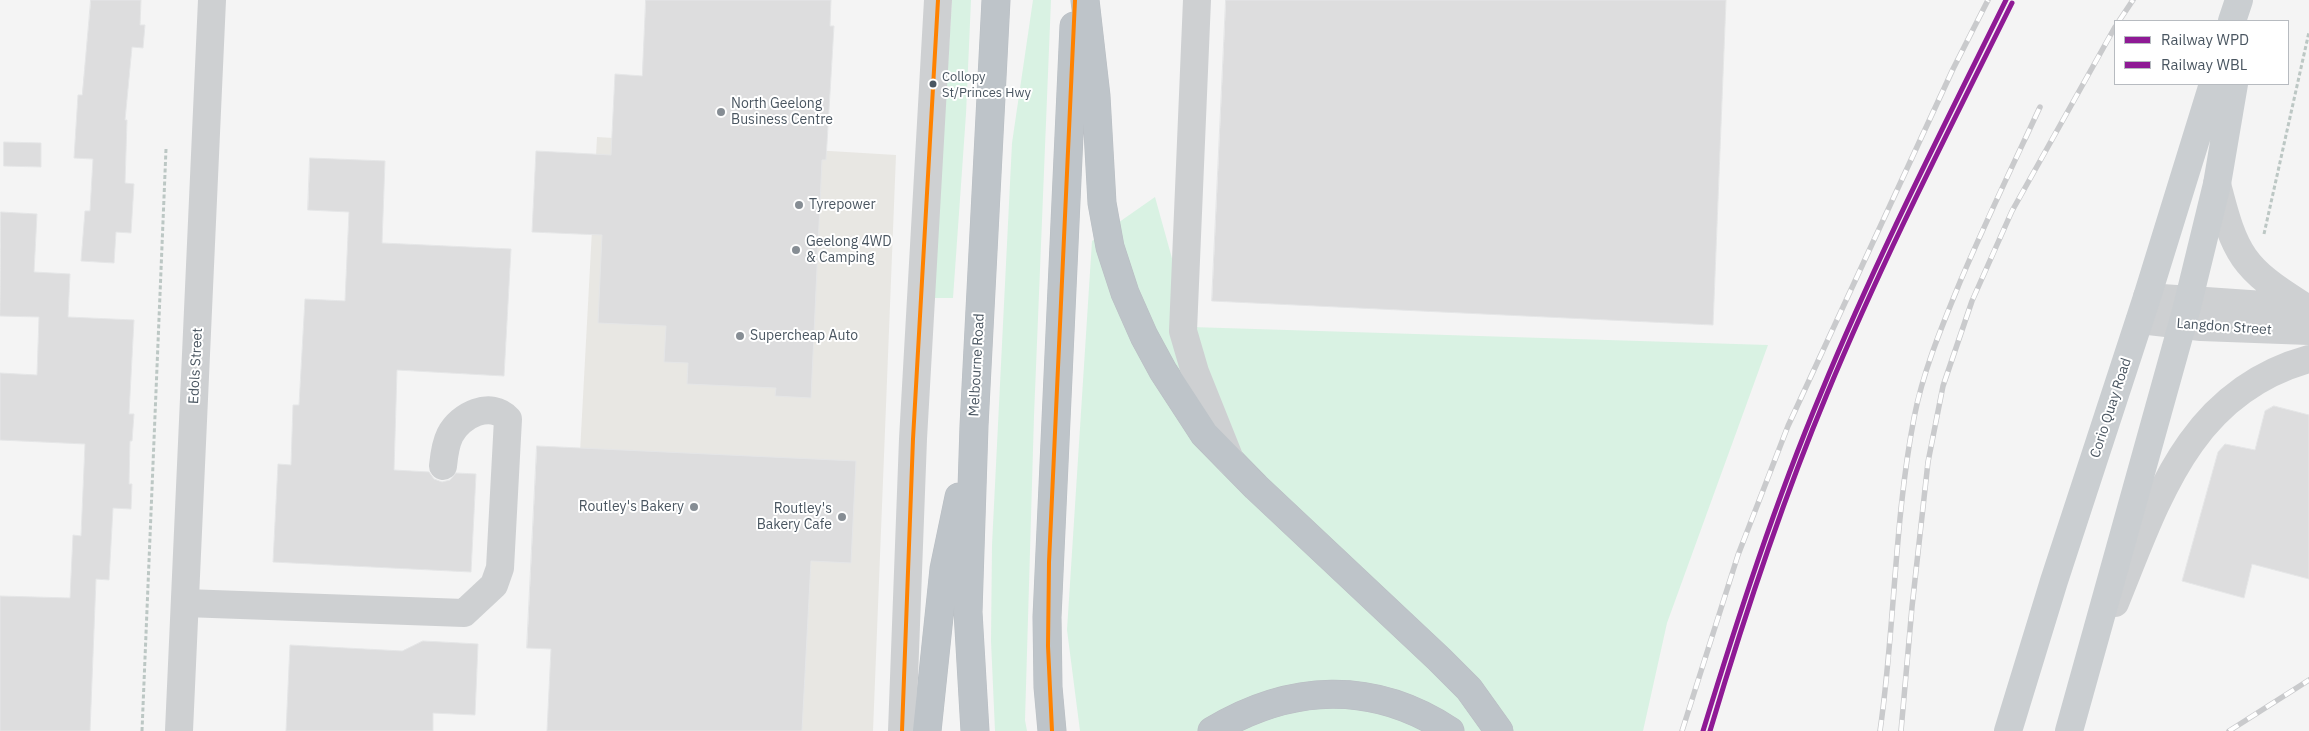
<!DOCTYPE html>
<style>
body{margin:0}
#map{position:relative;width:2309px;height:731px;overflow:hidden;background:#f4f4f4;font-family:"IBM Plex Sans",sans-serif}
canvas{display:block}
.legend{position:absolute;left:2114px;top:20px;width:175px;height:65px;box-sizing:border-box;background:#fff;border:1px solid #b7bbc0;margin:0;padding:6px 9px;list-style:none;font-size:15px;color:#4a5661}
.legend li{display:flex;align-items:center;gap:10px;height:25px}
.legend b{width:25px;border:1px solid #b7bbc0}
</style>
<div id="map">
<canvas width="2309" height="731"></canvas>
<ul class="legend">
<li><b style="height:6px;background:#8f1a95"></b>Railway WPD</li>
<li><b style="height:6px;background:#8f1a95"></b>Railway WBL</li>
</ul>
</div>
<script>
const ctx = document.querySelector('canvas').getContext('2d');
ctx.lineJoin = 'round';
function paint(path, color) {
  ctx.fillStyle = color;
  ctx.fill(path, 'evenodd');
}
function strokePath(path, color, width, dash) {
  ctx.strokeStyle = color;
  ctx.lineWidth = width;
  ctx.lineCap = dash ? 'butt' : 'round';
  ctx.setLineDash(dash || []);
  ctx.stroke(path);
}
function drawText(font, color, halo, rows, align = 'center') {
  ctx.font = font + ' "IBM Plex Sans",sans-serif';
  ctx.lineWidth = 4;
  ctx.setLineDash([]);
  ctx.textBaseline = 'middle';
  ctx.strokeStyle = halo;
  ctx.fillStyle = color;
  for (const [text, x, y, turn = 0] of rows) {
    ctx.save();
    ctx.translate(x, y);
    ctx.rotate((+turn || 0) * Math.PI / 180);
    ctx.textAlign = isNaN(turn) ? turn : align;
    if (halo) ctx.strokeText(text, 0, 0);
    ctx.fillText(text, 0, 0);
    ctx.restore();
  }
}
paint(new Path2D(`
 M597,137L896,155L873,731H565Z`), '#e8e7e3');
paint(new Path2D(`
 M952,0H971L966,114L953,298H933Z
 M1033,0H1051L1034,416L1025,720L1027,731H995L991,641L992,545L1012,143Z
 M1155,197L1191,327L1768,345L1667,623L1643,731H1080L1067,630L1092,241Z`), '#d9f2e3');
const building = new Path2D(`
 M91,0H141L140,25H145L143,48L132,47L125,120H127L125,183L134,184L131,233L116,232L114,263L81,261L85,211H90L93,159L74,158L78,95H82Z
 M646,0H831L830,26H834L826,160H822L811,398L775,396L776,388L687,384L688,363L664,362L666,326L598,323L602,235L532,232L536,151L611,155L615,74L642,76Z
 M1226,0H1726L1713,325L1212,301Z
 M4,142L41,143V167L4,166Z
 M310,158L385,161L382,243L511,249L504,376L397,370L394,470L429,472L434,479L442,482L450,480L456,473L476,474L471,572L273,562L278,464L291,465L293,405H299L305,299L345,301L349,212L308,210Z
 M1,212L37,214L34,272L70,274L68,317L134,320L129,414H134L132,441H130L129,484H132L131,509L113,508L109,580L96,579L90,731H0V596L70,598L73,535L81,536L85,444L0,440V373L37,375L39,317L0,316Z
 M2274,406L2309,415V579L2252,564L2244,598L2182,581L2218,452L2225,444L2255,450L2265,411Z
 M537,446L856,461L851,563L811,561L802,731H547L551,649L527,648Z
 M423,641L478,644L475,715L433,713V731H286L290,645L402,651Z`);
paint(building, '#ddddde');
strokePath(building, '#e5e6e7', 1);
const highway = new Path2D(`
 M1085,0L1096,96L1102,203L1110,247L1125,293L1144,336L1163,371L1204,434L1256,487L1439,659L1469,689L1499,731
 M927,731L944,569L959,497
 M975,731L968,612L974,426L996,0
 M1052,731L1048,687L1047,617L1074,26
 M1212,731C1290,684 1373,680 1450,731`);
strokePath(highway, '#b9bec3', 29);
strokePath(new Path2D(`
 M2264,234L2309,32
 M142,731L166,149`), '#bcc7c4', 3, [4, 2.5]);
strokePath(new Path2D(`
 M1197,0L1183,331L1195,372L1231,462
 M2217,184C2235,255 2242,268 2305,307
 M2147,297L2309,308
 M2140,320L2201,327L2309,331
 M185,603L464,613L494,585L500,568L508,419C491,400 460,415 450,435C445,445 444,456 443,466
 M2115,603C2157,500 2189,392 2309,359
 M179,731L212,0
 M902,731L913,439L938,0`), '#ced0d2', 28);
strokePath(new Path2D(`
 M2232,21L2239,0
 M2008,731L2054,581L2147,297L2213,84
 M2069,731L2186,311L2217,184L2234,84`), '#caced1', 28);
strokePath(highway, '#bec4c9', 28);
const rail = new Path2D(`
 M2119,21L2133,0
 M1682,731L1738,555L1788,426L1953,69L1988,0
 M1880,731C1895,627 1894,522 1914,418C1923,371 1942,326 1960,282C1985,223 2013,165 2040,107
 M1901,731L1912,607L1928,462L1943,386L1972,301L2012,211L2115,27
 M2229,731L2309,680`);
strokePath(rail, '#c9cacc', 5.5);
strokePath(rail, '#fff', 4, [11]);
strokePath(new Path2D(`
 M902,731L913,439L938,0
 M1052,731L1048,646L1049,562L1075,0`), '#ff8200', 4);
strokePath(new Path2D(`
 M1703,731C1738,617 1775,503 1821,393C1876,259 1942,130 2006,0`), '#8f1a95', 5);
strokePath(new Path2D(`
 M1710,731C1744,617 1781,504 1827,394C1882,261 1948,132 2012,3`), '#8f1a95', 5);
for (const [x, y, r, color] of [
 [933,84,4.5,"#4a5661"],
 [721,112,5,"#868d94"],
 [799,205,5,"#868d94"],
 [796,250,5,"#868d94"],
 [740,336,5,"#868d94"],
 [694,507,5,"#868d94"],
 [842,517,5,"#868d94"]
]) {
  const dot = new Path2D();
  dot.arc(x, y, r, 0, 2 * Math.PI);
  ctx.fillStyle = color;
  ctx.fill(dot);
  strokePath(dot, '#fff', 2);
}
drawText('13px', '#4a5661', '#fff', [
 ["Collopy",942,77],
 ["St/Princes Hwy",942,93]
], 'left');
drawText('14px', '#4a5661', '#fff', [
 ["North Geelong",731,104],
 ["Business Centre",731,120],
 ["Tyrepower",809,205],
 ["Geelong 4WD",806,242],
 ["& Camping",806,258],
 ["Supercheap Auto",750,336],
 ["Routley's Bakery",684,507,"right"],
 ["Routley's",832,509,"right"],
 ["Bakery Cafe",832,525,"right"]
], 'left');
drawText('14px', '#4a5661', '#fff', [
 ["Langdon Street",2224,327,4],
 ["Melbourne Road",977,365,-87],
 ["Edols Street",196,366,-87],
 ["Corio Quay Road",2111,408,-72]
]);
</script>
